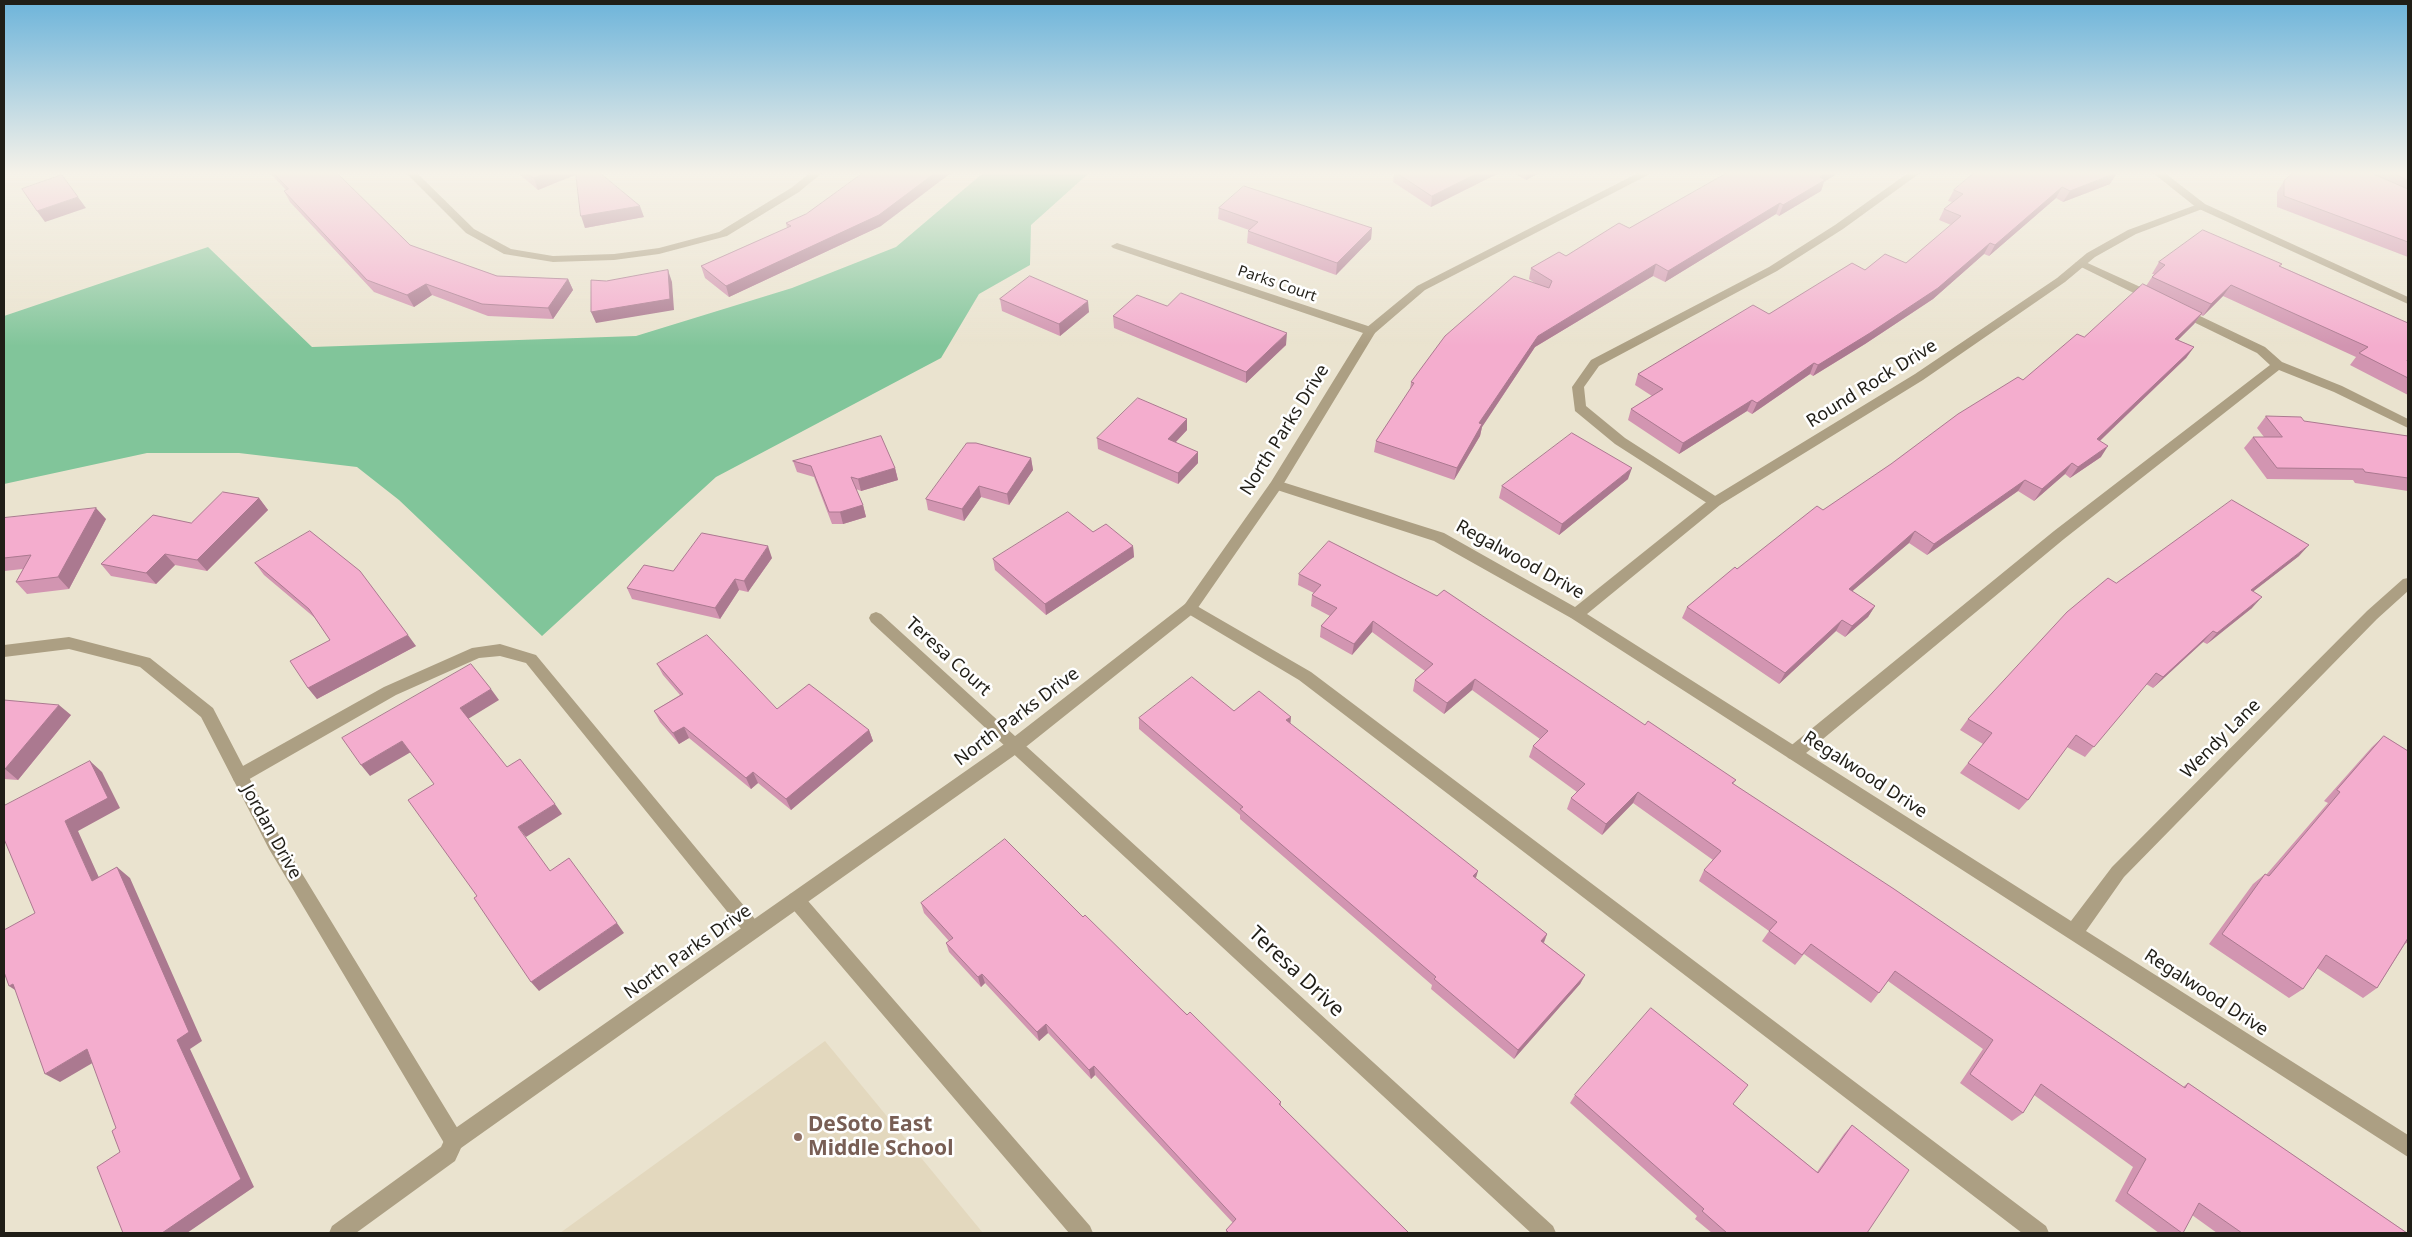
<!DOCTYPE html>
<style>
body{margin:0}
#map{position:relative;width:2412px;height:1237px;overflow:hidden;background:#eae3cf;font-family:"Noto Sans",sans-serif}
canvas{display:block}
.frame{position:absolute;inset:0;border:5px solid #201e17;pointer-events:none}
</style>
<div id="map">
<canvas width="2412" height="1237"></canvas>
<div class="frame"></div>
</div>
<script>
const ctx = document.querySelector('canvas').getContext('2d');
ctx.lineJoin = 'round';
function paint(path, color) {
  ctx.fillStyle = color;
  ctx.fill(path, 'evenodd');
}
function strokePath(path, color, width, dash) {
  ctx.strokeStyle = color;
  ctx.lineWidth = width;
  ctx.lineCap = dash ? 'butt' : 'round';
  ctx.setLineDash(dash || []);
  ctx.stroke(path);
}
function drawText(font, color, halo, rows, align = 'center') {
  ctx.font = font + ' "Noto Sans",sans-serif';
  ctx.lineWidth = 5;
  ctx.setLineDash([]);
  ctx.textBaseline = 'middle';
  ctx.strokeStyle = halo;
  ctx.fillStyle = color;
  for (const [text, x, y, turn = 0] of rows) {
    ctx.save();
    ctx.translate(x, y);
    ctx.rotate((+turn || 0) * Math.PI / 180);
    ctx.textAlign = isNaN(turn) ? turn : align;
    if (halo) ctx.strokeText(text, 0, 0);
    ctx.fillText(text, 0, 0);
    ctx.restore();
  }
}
paint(new Path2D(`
 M825,1041L983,1233H560Z`), '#e3d8be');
paint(new Path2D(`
 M983,173H1089L1031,225L1030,265L979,294L941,358L716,477L542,636L399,500L357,467L239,453H147L4,484V316L208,247L312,347L636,336L792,288L896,247Z`), '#81c59a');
paint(new Path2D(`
 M1908,173H1920L1843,229L1777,271L1599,366L1584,387L1586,406L1625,438L1720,499L1722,502L1720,505H1710L1615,444L1575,411L1572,387L1591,360L1769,267L1835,225Z
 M2081,260L2158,295L2160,298L2154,302L2150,301L2077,265L2075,263Z
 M2179,306L2265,347L2282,362L2342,386L2408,419V428L2334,392L2279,370L2064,539L1800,758L1794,760L1788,758L1786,753L1788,748L2054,531L2270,365L2257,353L2175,313L2173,310L2175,307Z
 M1190,602L1311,672L2046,1226L2049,1233H2022L1299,680L1185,612L1183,608L1185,604Z
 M500,644L536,655L759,924L762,930L759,936L753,938L747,936L526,663L500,656L479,658L396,695L246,781L240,783L234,781L232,776L234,771L384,687L472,648Z
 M796,892L802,894L1090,1226L1093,1233H1069L790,906L787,900L790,894Z`), '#ac9f83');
paint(new Path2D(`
 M406,173H417L474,229L511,249L553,256L614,254L659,248L719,232L791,188L810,173H822L799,192L727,236L659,254L614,260L553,262L504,254L466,233Z
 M2201,203L2206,206L2205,208L2136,234L2095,257L2065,282L1923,380L1720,505L1587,614L2071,921L2112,867L2367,611L2403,579L2408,578V591L2377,619L2124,877L2086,931L2408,1135V1157L1571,618L1434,541L1271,488L1269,485L1276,480L1444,533L1575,607L1710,499L1915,374L2057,278L2087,253L2128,230Z
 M1117,243L1374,328L1376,331L1374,334H1366L1113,248L1111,246Z
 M876,612L881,614L1553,1226L1556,1233H1531L871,622L869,618L871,614Z
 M69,637L150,658L213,708L281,839L461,1134L464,1141L461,1148L454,1151L447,1148L269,849L201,717L140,667L69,649L4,657V645Z`), '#ac9f83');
paint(new Path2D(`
 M1638,173H1652L1425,290L1375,333L1281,488L1195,612L1022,750L461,1148L455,1161L356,1233H329L332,1226L441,1147L447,1134L1010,740L1185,604L1271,482L1366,328L1417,286Z
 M2153,173H2165L2205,204L2408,297V304L2197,208Z`), '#ac9f83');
paint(new Path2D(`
 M270,173H337L410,245L497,276L568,279L573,290L553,319L488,316L432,295L414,307L374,292L290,202L284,191L286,190Z
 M518,173H600L644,217L585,228L576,175L538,190Z
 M1394,173H1499L1431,207L1393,182Z
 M1514,173H1539L1526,180Z
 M2293,173H2408V257L2277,207V192L2284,181Z
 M1824,182L1821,191L1779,216L1776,214L1665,282L1653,276L1535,347L1482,427L1480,436L1454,480L1374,452L1376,441L1410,390L1411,382L1535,283L1529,279L1531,268L1566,256L1629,228Z
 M2110,184L2063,202L2056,198L1989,256L1984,254L1933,299L1865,344L1813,376L1810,374L1752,414L1747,411L1679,454L1628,420L1631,409L1652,396L1635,385L1638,374L1865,270L1906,263L1951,225L1939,220L1944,209L1952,202L1948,201L1954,190Z
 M1219,208L1372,228L1371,239L1336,275L1247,243L1248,231L1249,230L1218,219Z
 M786,223L881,226L729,297L705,278L701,266L787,228Z
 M2159,262L2282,264L2280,266L2408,323V395L2350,365L2356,357L2223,296L2203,316L2201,315L2194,324L2178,340L2194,347L2186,358L2100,441L2101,457L2070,478L2065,474L2034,501L2018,491L1927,555L1909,543L1852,591L1875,606L1868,617L1845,637L1836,631L1779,684L1682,618L1687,607L1737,569L1823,510L2023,380L2084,337L2146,286L2154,274H2152Z
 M1000,299L1089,312L1060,336L1002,311Z
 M1167,306L1286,345L1246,383L1114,328L1113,316Z
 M2266,416L2408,436V491L2355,483L2353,480L2267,479L2244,448L2253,437H2264L2257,428Z
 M1187,419V430L1176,442L1198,463L1178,484L1098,449L1097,438Z
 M1031,458L1033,470L1009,505L981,497L964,521L928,510L926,499Z
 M793,461L895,468L898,480L861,491L856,489L863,505L866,517L843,524H832L814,477L797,472Z
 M1628,479L1559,535L1499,498L1502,486Z
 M259,498L268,510L207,571L175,565L156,584L111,576L101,564L191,523Z
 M4,518L106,519L69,589L27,594L16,582L23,569L4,571Z
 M1093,532L1133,546L1134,557L1046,615L995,570L993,559Z
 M2299,556L2253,591L2252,608L2207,644L2203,642L2153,688L2146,684L2085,757L2067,747L2028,800L2019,810L1960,773L1983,744L1960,730L1968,719L2116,583Z
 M772,558L748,592L739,590L720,619L632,599L627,588L673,571Z
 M255,563L416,646L317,699L308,688L330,640L315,618L264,575Z
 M1299,574L1645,725L1736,780L1733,784L2183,1087L2188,1083L2407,1233H2217L2192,1215L2183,1233H2159L2115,1201L2133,1167L2034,1095L2023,1113L2012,1121L1960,1083L1983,1049L1888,981L1871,1003L1804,954L1795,965L1762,941L1769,931L1699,881L1704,870L1713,860L1633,803L1602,835L1567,809L1571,798L1577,792L1529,757L1533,746L1540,739L1472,690L1444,714L1413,691L1415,680L1425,671L1372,632L1352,655L1320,637L1321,626L1330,616L1311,606L1312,595L1314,593L1298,585Z
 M657,664L777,709L869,730L873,741L791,810L758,783L751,789L689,738L679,744L660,722L654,711L680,695L663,675Z
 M4,700L71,715L18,780L4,779Z
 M1234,711L1290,724L1475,878L1547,934L1544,943L1585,975L1580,984L1514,1059L1431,989L1432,985L1240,819V815L1139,729V718Z
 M2384,736L2408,751V942L2405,944L2377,988L2363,998L2317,968L2303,989L2289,998L2209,944L2253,884L2265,874L2266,875L2328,803L2324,801L2372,747Z
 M921,903L1083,917L1281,1102V1106L1409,1233H1226V1230L1233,1223L1095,1075L1091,1079L1048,1033L1039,1041L985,983L981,987L949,952L946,943L949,941L924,913Z
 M1575,1095L1733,1104L1817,1172L1844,1134L1852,1125L1867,1233H1712L1695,1219L1697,1216L1570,1103Z`), '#d295b1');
paint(new Path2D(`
 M547,173H579L538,190L534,178Z
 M935,173H951L881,226L729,297L726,286Z
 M1478,173H1499L1431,207L1432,196Z
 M1527,173H1539L1526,180Z
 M1826,173H1838L1824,182L1821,191L1779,216L1783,205Z
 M2117,173L2110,184L2063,202L2070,191Z
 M2062,187L2056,198L1989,256L1995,245Z
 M78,197L86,208L45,222L37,211Z
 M1780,203L1776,214L1665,282L1668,271Z
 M640,206L644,217L585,228L581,216Z
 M1372,228L1371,239L1336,275L1337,263Z
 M1990,243L1984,254L1933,299L1865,344L1813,376L1818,365Z
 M1656,264L1653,276L1535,347L1482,427L1480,436L1454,480L1457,468L1479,423L1538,336Z
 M668,270L672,282L674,310L596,323L591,312Z
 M568,279L573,290L553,319L548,308Z
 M426,284L432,295L414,307L407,295Z
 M2231,285L2223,296L2203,316L2211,304Z
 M1088,301L1089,312L1060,336L1059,324Z
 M2202,313L2194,324L2168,350L2175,339Z
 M1287,333L1286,345L1246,383V372Z
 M2194,347L2186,358L2089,451L2097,439Z
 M1814,363L1810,374L1752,414L1757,403Z
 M1752,400L1747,411L1679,454L1683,443Z
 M1187,419V430L1168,450V439Z
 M2108,446L2101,457L2070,478L2078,467Z
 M1198,452V463L1178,484V473Z
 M1031,458L1033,470L1009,505L1007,494Z
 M2072,463L2065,474L2034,501L2042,489Z
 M895,468L898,480L861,491L858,479Z
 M1632,468L1628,479L1559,535L1562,524Z
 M2025,480L2018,491L1927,555L1934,544Z
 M979,486L981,497L964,521L962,509Z
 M259,498L268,510L207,571L197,560Z
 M863,505L866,517L843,524L840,512Z
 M96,508L106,519L69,589L58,577Z
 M1915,531L1909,543L1842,600L1849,589Z
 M2309,545L2299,556L2241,601L2251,590Z
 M768,546L772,558L748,592L744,581Z
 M1133,546L1134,557L1046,615L1045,604Z
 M165,554L175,565L156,584L146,573Z
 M735,579L739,590L720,619L715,608Z
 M2262,597L2252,608L2207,644L2217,633Z
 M1875,606L1868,617L1845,637L1852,626Z
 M1842,620L1836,631L1779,684L1785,673Z
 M1373,621L1372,632L1352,655L1354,644Z
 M2213,631L2203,642L2153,688L2163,677Z
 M408,635L416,646L317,699L308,688Z
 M1475,679L1472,690L1444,714L1447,703Z
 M491,689L499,700L468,719L460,708Z
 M59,705L71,715L18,780L5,769Z
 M1291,717L1290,728L1286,720Z
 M684,727L689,738L679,744L673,733Z
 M869,730L873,741L791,810L786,799Z
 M402,741L411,752L370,776L361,765Z
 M90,761L102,772L120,808L78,831L105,891L92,881L65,821Z
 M753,772L758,783L751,789L746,778Z
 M1638,792L1633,803L1602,835L1606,824Z
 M555,804L562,814L526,837L518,827Z
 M117,867L130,878L202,1041L190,1049L254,1187L187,1233H162L177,1040Z
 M1478,871L1475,881L1473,876Z
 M617,923L624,933L539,991L531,982Z
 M1547,934L1543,944L1541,941Z
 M982,974L985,983L981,987L978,977Z
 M1585,975L1580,984L1514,1059L1518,1050Z
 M13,984L24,996L9,986Z
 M1046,1024L1048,1033L1039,1041L1037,1032Z
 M87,1049L101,1058L60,1082L45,1074Z
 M1094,1066L1095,1075L1091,1079L1089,1070Z`), '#ab7990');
const building = new Path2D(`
 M274,173H337L410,245L497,276L568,279L548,308L482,304L426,284L407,295L367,280L284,191L288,189Z
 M527,173H547L534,178Z
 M576,173H600L640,206L581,216Z
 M863,173H935L879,215L726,286L701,266L791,226L786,223L806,214Z
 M1397,173H1478L1432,196Z
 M1727,173H1826L1820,177L1825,180L1783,205L1780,203L1668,271L1656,264L1538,336L1479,423L1482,424L1457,468L1376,441L1414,383L1411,382L1445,336L1514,276L1549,288L1552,281L1531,268L1559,252L1566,256L1619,223L1629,228Z
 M1974,173H2116L2070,191L2062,187L1995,245L1990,243L1938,288L1870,333L1818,365L1814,363L1757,403L1752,400L1683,443L1631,409L1663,389L1638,374L1753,305L1769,314L1852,263L1865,270L1885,254L1906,263L1961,216L1944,209L1963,194L1954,190Z
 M2293,173H2371L2408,189V242L2284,196V181Z
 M2393,173H2408V180Z
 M62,175L78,197L37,211L22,189Z
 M1244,186L1372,228L1337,263L1248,231L1258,222L1219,208Z
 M2203,230L2282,264L2279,266L2408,323V359L2407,360L2408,363V378L2359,353L2368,347L2231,285L2211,304L2152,277L2165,265L2159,262Z
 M668,270L670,299L591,312V280L606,281Z
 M1030,276L1088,301L1059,324L1000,299Z
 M2143,284L2202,313L2175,339L2194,347L2097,439L2108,446L2078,467L2072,463L2042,489L2025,480L1934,544L1915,531L1849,589L1875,606L1852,626L1842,620L1785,673L1687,607L1735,567L1737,569L1817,506L1823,510L1891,464L1958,414L2018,377L2023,380L2077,334L2084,337Z
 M1181,293L1287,333L1246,372L1113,316L1137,295L1167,306Z
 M1138,398L1187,419L1168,439L1198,452L1178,473L1097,438Z
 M2266,416L2301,417L2304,421L2408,436V478L2365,472L2363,469L2277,468L2253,437H2282Z
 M1572,433L1632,468L1562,524L1502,486Z
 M881,436L895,468L858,479L851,477L863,505L840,512H829L811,466L793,461Z
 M967,443H976L1031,458L1007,494L979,486L962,509L926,499Z
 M223,492L259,498L197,560L165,554L146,573L101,564L153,515L191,523Z
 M2232,500L2309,545L2251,590L2262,597L2217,633L2213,631L2163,677L2156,673L2094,747L2076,735L2028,800L1968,763L1992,733L1968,719L2067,612L2108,578L2116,583Z
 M96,508L58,577L16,582L31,555L4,558V518Z
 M1068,512L1093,532L1106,524L1133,546L1045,604L993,559Z
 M310,531L360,571L408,635L308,688L290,661L330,640L309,609L255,563Z
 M702,533L768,546L744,581L735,579L715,608L627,588L644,565L673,571Z
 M1329,541L1437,596L1444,590L1645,725L1648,721L1736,780L1732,783L1894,889L2185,1088L2188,1083L2407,1233H2242L2199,1203L2183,1233H2182L2127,1193L2146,1159L2041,1084L2023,1113L1970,1074L1993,1040L1895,971L1879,993L1811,944L1802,955L1769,931L1777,922L1704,870L1721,851L1638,792L1606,824L1571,798L1585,784L1533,746L1548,731L1475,679L1447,703L1415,680L1433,664L1373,621L1354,644L1321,626L1337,608L1312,595L1321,585L1299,574Z
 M707,635L777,709L809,684L869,730L786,799L753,772L746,778L684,727L673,733L654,711L683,694L657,664Z
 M471,664L491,689L460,708L507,767L520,759L555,804L518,827L550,871L569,858L617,923L531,982L474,898L477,896L408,800L434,784L402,741L361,765L342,738Z
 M1192,677L1234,711L1259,691L1291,717L1286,720L1478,871L1473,876L1547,934L1541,941L1585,975L1518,1050L1434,979L1436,977L1240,809L1243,807L1139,718Z
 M4,700L59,705L5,769H4Z
 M2384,736L2408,751V938L2377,988L2326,955L2303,989L2222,934L2265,874L2269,876L2340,792L2337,790Z
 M90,761L108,798L65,821L92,881L117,867L189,1032L177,1040L241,1179L162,1233H123L97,1167L120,1152L112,1131L116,1128L87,1049L45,1074L13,984L9,986L4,972V930L35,913L4,839V806Z
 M1005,839L1083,917L1085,915L1187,1015L1190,1012L1281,1102L1279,1104L1409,1233H1229L1226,1230L1236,1219L1094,1066L1089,1070L1046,1024L1037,1032L982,974L978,977L946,943L953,938L921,903Z
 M1651,1008L1748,1085L1733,1104L1818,1173L1852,1125L1909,1170L1867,1233H1727L1702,1211L1704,1209L1575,1095Z`);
paint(building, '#f4adce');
strokePath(building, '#ab7990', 1);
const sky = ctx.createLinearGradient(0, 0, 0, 346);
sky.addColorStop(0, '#6db4da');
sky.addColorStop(0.5, '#f6f2e9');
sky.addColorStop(1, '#f6f2e900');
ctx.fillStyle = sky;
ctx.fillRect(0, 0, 2412, 346);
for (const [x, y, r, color] of [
 [798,1137,5,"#8d6e63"]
]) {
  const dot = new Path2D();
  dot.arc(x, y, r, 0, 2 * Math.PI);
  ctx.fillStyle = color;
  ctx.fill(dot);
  strokePath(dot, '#fff', 2);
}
drawText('15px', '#201e17', '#fff', [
 ["Parks Court",1277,284,19]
]);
drawText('18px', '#201e17', '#fff', [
 ["Round Rock Drive",1872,384,-32],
 ["North Parks Drive",1285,430,-58],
 ["Regalwood Drive",1520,560,29],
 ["Teresa Court",948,657,42],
 ["North Parks Drive",1017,717,-37],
 ["Wendy Lane",2221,739,-45],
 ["Regalwood Drive",1865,775,33],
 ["Jordan Drive",271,832,61],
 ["North Parks Drive",688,952,-35],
 ["Regalwood Drive",2206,993,33]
]);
drawText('21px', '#201e17', '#fff', [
 ["Teresa Drive",1296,972,43]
]);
drawText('bold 21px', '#785e54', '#fff', [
 ["DeSoto East",808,1125],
 ["Middle School",808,1149]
], 'left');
</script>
